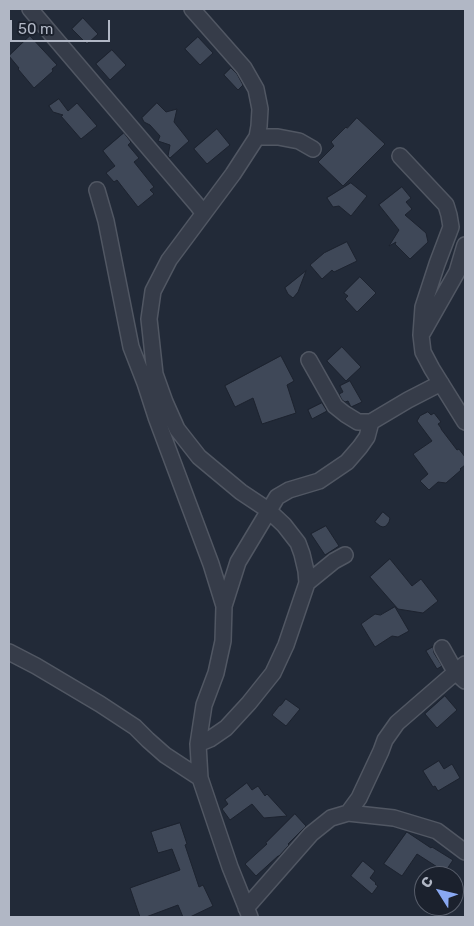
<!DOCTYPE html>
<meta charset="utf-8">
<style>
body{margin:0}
#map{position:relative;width:474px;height:926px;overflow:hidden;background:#222a38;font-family:Rubik,sans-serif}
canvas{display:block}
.frame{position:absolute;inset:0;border:10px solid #b1b7c5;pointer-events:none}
.north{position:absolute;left:414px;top:866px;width:50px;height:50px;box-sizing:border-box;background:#1b212d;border:1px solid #575d6a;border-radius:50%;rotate:306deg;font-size:14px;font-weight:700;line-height:20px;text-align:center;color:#b1b7c5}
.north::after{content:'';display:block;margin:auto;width:18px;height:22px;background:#89a8f2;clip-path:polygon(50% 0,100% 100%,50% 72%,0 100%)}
.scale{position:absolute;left:10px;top:20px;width:100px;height:22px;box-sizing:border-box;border:2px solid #b1b7c5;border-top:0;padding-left:6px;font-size:15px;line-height:18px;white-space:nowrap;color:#b1b7c5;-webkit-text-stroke:4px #1b212d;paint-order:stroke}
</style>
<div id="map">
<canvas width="474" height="926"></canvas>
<div class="frame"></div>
<div class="north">С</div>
<div class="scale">50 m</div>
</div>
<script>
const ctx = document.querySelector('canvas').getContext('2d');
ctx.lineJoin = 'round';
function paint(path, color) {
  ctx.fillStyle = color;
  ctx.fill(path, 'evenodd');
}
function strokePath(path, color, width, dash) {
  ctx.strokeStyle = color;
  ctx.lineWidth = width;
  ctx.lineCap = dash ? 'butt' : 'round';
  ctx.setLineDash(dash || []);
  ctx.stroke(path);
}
const building = new Path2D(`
 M83,18L98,34L87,44L72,29Z
 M30,36L57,65L52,69L53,71L34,88L18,69L19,68L9,56Z
 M198,37L213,53L200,65L185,49Z
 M112,50L126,65L110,80L96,64Z
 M231,68L237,74L243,85L238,90L224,75Z
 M59,99L68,111L77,103L97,126L81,139L61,116L63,115L53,112L49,106Z
 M157,103L166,112L177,109L174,122L189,141L170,158L168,156L170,145L158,141L160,136L150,125L144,122L142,118Z
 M357,118L385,144L343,186L318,162L334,146L331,142L346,127L347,128Z
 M217,129L230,145L207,164L194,149Z
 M124,133L131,142L128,145L139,158L134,162L154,187L150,190L154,194L138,207L117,180L114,182L106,173L115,166L103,151Z
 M351,183L367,196L351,216L339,206L333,207L327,198Z
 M402,187L411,198L406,202L412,209L405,215L426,233L428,242L410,259L395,244L396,242L389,246L399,230L379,205Z
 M347,242L357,261L334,272L332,270L322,279L310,265L324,253Z
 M306,271L298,292L293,298L288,294L285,288Z
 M360,277L376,293L357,312L345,299L348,296L344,293Z
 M342,347L361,367L346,381L327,361Z
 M281,356L294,381L287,385L296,413L262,424L253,398L235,407L225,386Z
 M350,381L362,402L351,407L348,401L345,402L342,400L339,394L343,392L340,386Z
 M322,403L327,411L312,419L308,410Z
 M428,412L431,415L434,413L441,422L438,424L441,428V429L457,450L459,449L465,457V465L460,469L461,470L446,483L438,482L429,490L420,481L428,474L413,454L432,441L417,421L420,416Z
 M383,512L390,518L389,522L386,526L383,527L380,526L375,522Z
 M326,526L339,546L325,555L311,534Z
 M390,559L412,586L421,579L438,601L423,613L398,609L370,577Z
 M395,607L409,631L398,637L392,636L375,647L361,624L375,614L380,615Z
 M433,647L434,653L442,666L437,669L426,651Z
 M445,696L457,710L437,728L425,714Z
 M286,699L300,709L286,726L272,715L279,706L281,705Z
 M439,761L444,769L452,764L460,778L438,791L435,786L433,787L423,771Z
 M247,783L252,790L258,786L265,796L267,794L287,816L264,818L252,804L230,820L222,809L228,804L225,800Z
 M295,814L306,826L288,844L289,845L279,856H278L256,876L245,864L267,844L266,843Z
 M180,823L187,844L185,845L199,887L203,885L213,906L190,917H183L178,905L146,917H140L130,888L180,870L172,849L158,853L151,832Z
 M407,832L431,848L432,847L453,860L445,872L417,854L402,876L384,864Z
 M363,861L375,871L370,878L376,883L375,884L378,886L372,894L351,876Z`);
paint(building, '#3f4858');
strokePath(building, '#1d232f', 1);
const minor = new Path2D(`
 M30,9L198,206L203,213
 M192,9L244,68L256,89L260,109L259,126L257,137L233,174L169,260L153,291L149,319L155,374L165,402L177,429L199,457L241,492L268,510L284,525L298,543L302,554L306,571L307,583L286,645L273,673L249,703L226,728L210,739L198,744
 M257,137H278L299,141L313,149
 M400,156L446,205L449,215L451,227L437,264L423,307L421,335L423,352L432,369L465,422
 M97,190L106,221L131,347L145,383L156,417L211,564L224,606
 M423,332L457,272L465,245
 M309,360L335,406L345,414L358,422H371L408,400L441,383
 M307,583L334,561L345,555
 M442,648L456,673L465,681
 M9,652L36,666L100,704L135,727L148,740L165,755L200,778
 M348,813L359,798L381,751L385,740L397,723L465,664
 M246,908L311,834L331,818L348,813L394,818L437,831L465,852
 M250,917L230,867L200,778L198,744L204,705L216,673L223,641L224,606L238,562L277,497L289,490L319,481L347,462L360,447L367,437L371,422`);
strokePath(minor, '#515763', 18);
strokePath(minor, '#363c49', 15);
</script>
